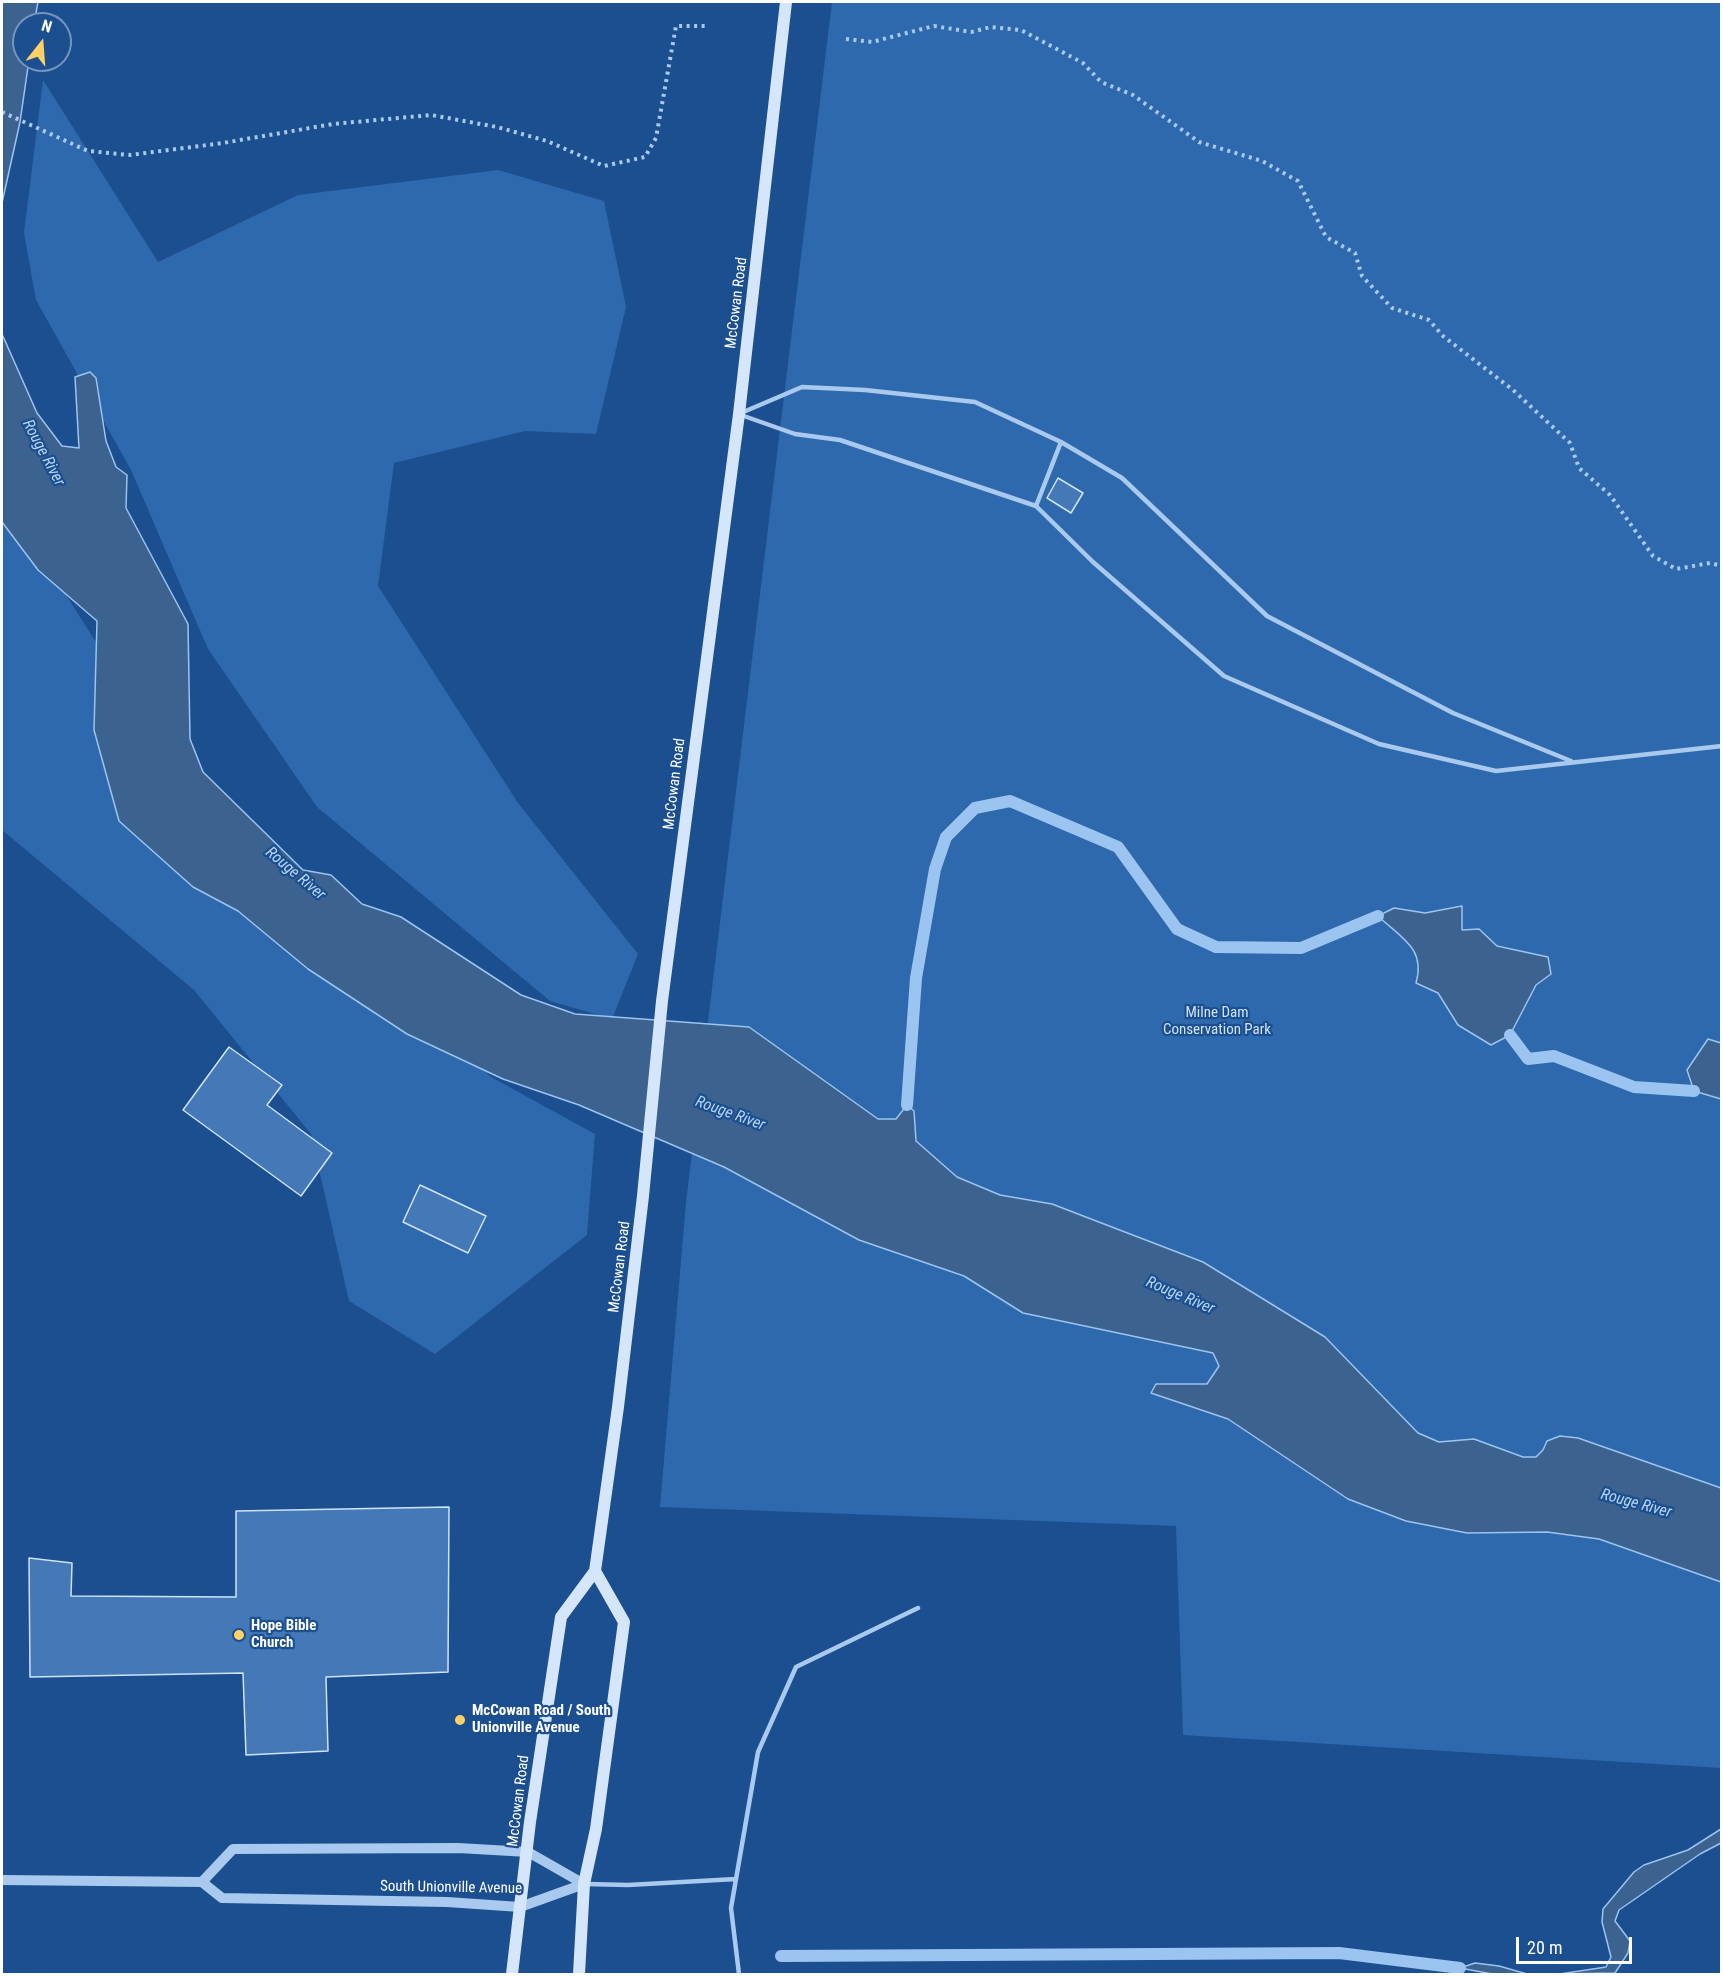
<!DOCTYPE html>
<style>
body{margin:0}
#map{position:relative;width:1723px;height:1976px;overflow:hidden;background:#1b4f8f;font-family:"Roboto Condensed",sans-serif}
canvas{display:block}
.frame{position:absolute;inset:0;border:3px solid #fff;pointer-events:none}
.north{position:absolute;left:12px;top:12px;width:60px;height:60px;box-sizing:border-box;background:#1b4f8f;border:2px solid #7695bc;border-radius:50%;rotate:17deg;font-size:16px;font-weight:700;line-height:24px;text-align:center;color:#fff}
.north::after{content:'';display:block;margin:auto;width:21px;height:27px;background:#ffd166;clip-path:polygon(50% 0,100% 100%,50% 72%,0 100%)}
.scale{position:absolute;left:1516px;top:1937px;width:116px;height:27px;box-sizing:border-box;border:3px solid #fff;border-top:0;padding-left:8px;font-size:18px;line-height:21px;white-space:nowrap;color:#fff;-webkit-text-stroke:4px #1b4f8f;paint-order:stroke}
</style>
<div id="map">
<canvas width="1723" height="1976"></canvas>
<div class="frame"></div>
<div class="north">N</div>
<div class="scale">20 m</div>
</div>
<script>
const ctx = document.querySelector('canvas').getContext('2d');
ctx.lineJoin = 'round';
function paint(path, color) {
  ctx.fillStyle = color;
  ctx.fill(path, 'evenodd');
}
function strokePath(path, color, width, dash) {
  ctx.strokeStyle = color;
  ctx.lineWidth = width;
  ctx.lineCap = dash ? 'butt' : 'round';
  ctx.setLineDash(dash || []);
  ctx.stroke(path);
}
function drawText(font, color, halo, rows, align = 'center') {
  ctx.font = font + ' "Roboto Condensed",sans-serif';
  ctx.lineWidth = 4.5;
  ctx.setLineDash([]);
  ctx.textBaseline = 'middle';
  ctx.strokeStyle = halo;
  ctx.fillStyle = color;
  for (const [text, x, y, turn = 0] of rows) {
    ctx.save();
    ctx.translate(x, y);
    ctx.rotate((+turn || 0) * Math.PI / 180);
    ctx.textAlign = isNaN(turn) ? turn : align;
    if (halo) ctx.strokeText(text, 0, 0);
    ctx.fillText(text, 0, 0);
    ctx.restore();
  }
}
paint(new Path2D(`
 M832,2H1721V1768L1183,1735L1176,1526L660,1507L686,1202Z
 M43,80L158,262L298,195L498,170L604,201L626,307L596,434L525,431L394,463L378,586L518,803L638,954L612,1019L550,1001L317,807L208,649L131,470L36,300L24,233Z
 M2,461L54,576L115,672L356,950L491,1077L595,1134L587,1235L435,1354L349,1301L311,1134L194,990L2,830Z`), '#2e69ad');
const water = new Path2D(`
 M2,2H38L34,24H24V60H29L20,122L2,203Z
 M2,334L37,413L62,446L79,448L75,377L90,372L96,378L106,441L116,467L127,475L126,508L188,624L190,739L203,772L303,870L331,875L362,904L401,917L521,995L575,1014L749,1027L878,1119H896L907,1105L914,1111L916,1141L957,1177L1000,1195L1052,1204L1203,1262L1325,1337L1418,1433L1439,1442L1474,1439L1523,1457H1536L1543,1450L1547,1441L1560,1436L1578,1438L1721,1488V1582L1599,1539L1547,1532L1467,1533L1406,1521L1348,1499L1228,1419L1151,1393L1156,1384H1207L1219,1366L1213,1353L1023,1313L964,1276L859,1240L724,1167L579,1105L503,1079L407,1034L308,969L238,911L193,887L119,821L94,730L97,621L38,570L2,522Z
 M1462,906V930L1479,929L1497,946L1548,957L1551,974L1536,985L1510,1035L1491,1045L1458,1025L1438,993L1416,983C1426,948 1401,938 1378,916L1394,908L1425,913Z
 M1708,1039L1721,1043V1099L1694,1091L1687,1070Z
 M1721,1829V1843L1700,1854L1619,1910L1615,1921L1630,1941L1628,1953L1615,1973L1560,1974L1606,1967L1611,1957L1602,1922L1603,1909L1634,1872L1644,1865L1688,1850Z
 M1475,1963L1499,1966L1527,1974H1492L1460,1968Z`);
paint(water, '#3c6290');
strokePath(water, '#9cc4f0', 1.5);
strokePath(new Path2D(`
 M1510,1035L1528,1059L1554,1056L1634,1087L1694,1091
 M907,1105L916,978L935,869L946,837L975,808L1010,801L1118,847L1177,929L1216,947L1301,948L1378,916
 M781,1956L1339,1953L1460,1968`), '#9cc4f0', 12);
const building = new Path2D(`
 M1058,478L1083,493L1071,513L1047,498Z
 M229,1047L282,1085L267,1105L332,1153L301,1196L183,1110Z
 M420,1185L486,1216L468,1253L403,1222Z
 M449,1507L448,1672L326,1677L328,1751L246,1755L243,1673L30,1677L29,1558L72,1563L71,1596L236,1597V1511Z`);
paint(building, '#4478b7');
strokePath(building, '#cfe3fa', 1.5);
strokePath(new Path2D(`
 M846,39L872,42L934,26L971,32L991,27L1021,30L1083,63L1101,82L1133,95L1199,142L1262,161L1298,181L1326,237L1355,253L1362,276L1392,308L1429,320L1443,336L1513,390L1570,443L1579,468L1610,495L1653,556L1676,569L1710,563L1722,566
 M2,112L88,151L130,155L223,143L333,124L431,115L497,127L547,141L604,166L645,157L656,138L676,26H709`), '#a9c9ee', 4, [3, 4.5]);
strokePath(new Path2D(`
 M741,413L802,387L865,390L975,402L1061,442L1122,478L1267,616L1453,713L1571,761
 M741,415L795,434L840,440L1036,506L1093,562L1224,676L1379,744L1496,771L1722,746
 M1036,506L1061,442
 M586,1884L628,1885L736,1879
 M739,1974L731,1908L758,1752L796,1667L918,1608`), '#a9c9ee', 4.5);
strokePath(new Path2D(`
 M2,1880L202,1882L222,1898L447,1902L520,1907L584,1884
 M202,1882L233,1849L458,1848L528,1852L584,1884`), '#a9c9ee', 10);
strokePath(new Path2D(`
 M512,1974L530,1822L561,1617L595,1571L618,1407L643,1196L662,1001L739,414L786,2
 M579,1974L584,1884L596,1829L624,1622L595,1571`), '#d6e6fa', 12);
for (const [x, y, r, color] of [
 [239,1635,6,"#ffd166"],
 [460,1720,6,"#ffd166"]
]) {
  const dot = new Path2D();
  dot.arc(x, y, r, 0, 2 * Math.PI);
  ctx.fillStyle = color;
  ctx.fill(dot);
  strokePath(dot, '#1b4f8f', 2);
}
drawText('15px', '#fff', '#1b4f8f', [
 ["McCowan Road",737,303,-83],
 ["McCowan Road",675,784,-83],
 ["McCowan Road",620,1267,-83],
 ["McCowan Road",519,1801,-83],
 ["South Unionville Avenue",451,1888,1]
]);
drawText('15px', '#cfe3fa', '#1b4f8f', [
 ["Milne Dam",1217,1013],
 ["Conservation Park",1217,1030]
]);
drawText('bold 15px', '#fff', '#1b4f8f', [
 ["Hope Bible",251,1626],
 ["Church",251,1643],
 ["McCowan Road / South",472,1711],
 ["Unionville Avenue",472,1728]
], 'left');
drawText('italic 16px', '#b5d3f5', '#1b4f8f', [
 ["Rouge River",43,453,62],
 ["Rouge River",295,874,40],
 ["Rouge River",730,1114,20],
 ["Rouge River",1180,1296,23],
 ["Rouge River",1636,1504,15]
]);
</script>
